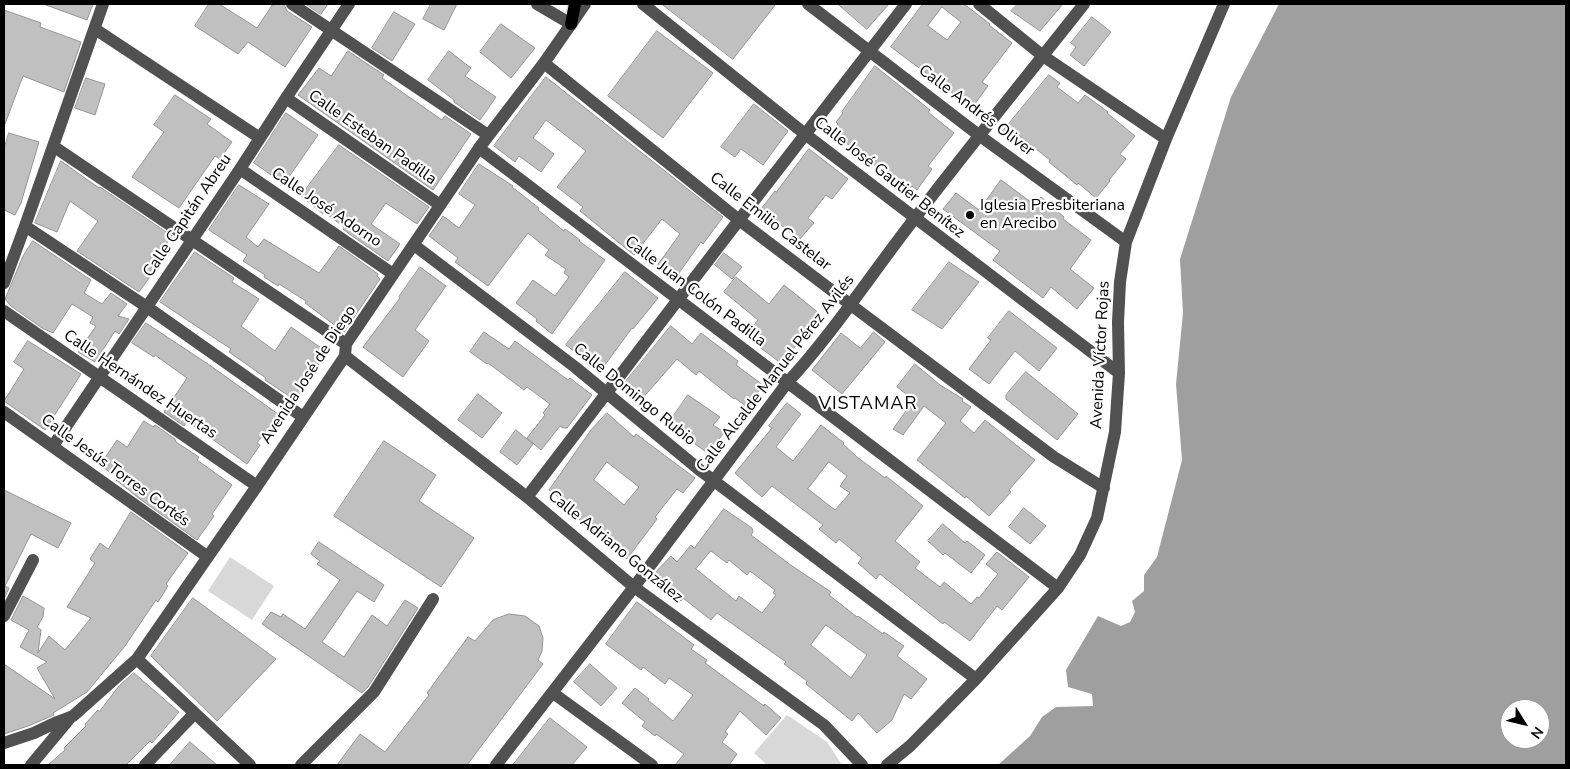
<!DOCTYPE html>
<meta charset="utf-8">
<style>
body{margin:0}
#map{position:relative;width:1570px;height:769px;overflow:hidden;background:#fff;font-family:"Nunito Sans",sans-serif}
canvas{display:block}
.frame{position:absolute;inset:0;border:5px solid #000;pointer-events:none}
.north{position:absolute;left:1500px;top:699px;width:50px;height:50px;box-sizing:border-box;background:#fff;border:1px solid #999;border-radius:50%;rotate:126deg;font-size:14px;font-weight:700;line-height:20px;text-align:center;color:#000}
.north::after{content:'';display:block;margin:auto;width:18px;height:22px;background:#000;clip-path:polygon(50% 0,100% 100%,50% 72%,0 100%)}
</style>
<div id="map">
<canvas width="1570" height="769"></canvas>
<div class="frame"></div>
<div class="north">N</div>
</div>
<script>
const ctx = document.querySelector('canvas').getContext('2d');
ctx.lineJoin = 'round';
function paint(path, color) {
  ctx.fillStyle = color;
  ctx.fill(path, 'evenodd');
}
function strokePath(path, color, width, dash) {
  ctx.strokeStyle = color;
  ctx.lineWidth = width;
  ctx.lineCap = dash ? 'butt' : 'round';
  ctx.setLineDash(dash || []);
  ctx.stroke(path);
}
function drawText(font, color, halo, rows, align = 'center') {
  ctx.font = font + ' "Nunito Sans",sans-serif';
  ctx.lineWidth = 4.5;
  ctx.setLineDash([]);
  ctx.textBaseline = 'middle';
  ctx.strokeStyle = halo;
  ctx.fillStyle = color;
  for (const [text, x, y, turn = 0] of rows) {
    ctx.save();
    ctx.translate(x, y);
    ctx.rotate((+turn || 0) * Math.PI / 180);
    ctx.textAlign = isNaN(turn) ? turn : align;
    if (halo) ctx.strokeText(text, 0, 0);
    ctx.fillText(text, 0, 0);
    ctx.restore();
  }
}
paint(new Path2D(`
 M230,557L274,586L252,620L208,591Z
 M787,715L827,742L842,765H767L754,753Z`), '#d8d8d8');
paint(new Path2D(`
 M1279,4H1566V765H998L1030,736L1042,717L1056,707L1093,706L1092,694L1068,687L1066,670L1098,616L1121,626L1130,622L1135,612L1132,601L1144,591V575L1157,557L1182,460L1176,384L1183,313L1180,259L1231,97ZM1510,709H1540V739H1510Z`), '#9f9f9f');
const building = new Path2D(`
 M46,4H93L87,20L46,5Z
 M209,4H219L257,28L273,4H284L287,11L312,27L285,67L248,42L238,54L195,26Z
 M306,4H328L321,14Z
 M431,4H457L444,30L423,19Z
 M662,4H776L733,59Z
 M838,4H889L867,29Z
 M923,4H964L990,24L989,25L1012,43L982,82L988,86L971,109L952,96L954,94L891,47ZM942,7L961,22L947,40L928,26Z
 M1018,4H1063L1040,31L1011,11Z
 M4,10L41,23L40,27L81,42L64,92L23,76L5,124H4Z
 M394,12L415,24L392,61L372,48Z
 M1092,17L1111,32L1084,66L1070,55L1076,47L1071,43Z
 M501,24L535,48L511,78L480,52Z
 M657,31L713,73L663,138L608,96Z
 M348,51L384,75L382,78L442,120L445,116L471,134L433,190L298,95L319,68L331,76Z
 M449,51L471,68L465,76L496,97L480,120L454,102V100L428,80Z
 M875,66L930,110L928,112L954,133L928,166L932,169L917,190L912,186L907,192L885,175L886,174L832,132L838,124L836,122L843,113L842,112Z
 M1049,75L1060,83L1057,87L1078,103L1085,95L1108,112L1107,113L1135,136L1120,154L1126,159L1109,180L1110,181L1096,198L1078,183L1077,185L1049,162L1050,160L1017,134L1014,139L1003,131Z
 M546,77L723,217L703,244L701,242L674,280L656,267L680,234L662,219L634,255L580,211L583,207L557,187L586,151L546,120L533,138L554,154L541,172L519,156L515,162L494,146Z
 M86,78L105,84L95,115L75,108Z
 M175,95L211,119L207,124L232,142L220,159L215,156L179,208L132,177L164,132L154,125Z
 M754,104L788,131L763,165L741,149L735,157L721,147Z
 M286,113L318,135L284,184L254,163Z
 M9,133L39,142L21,203L15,215L4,210V149Z
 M339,145L429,207L417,224L386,203L371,224L400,244L388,261L348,233L343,229L344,227L324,212L323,214L301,196Z
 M809,149L848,179L832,199L826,195L808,218L814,223L799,240L761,209L775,191L776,192Z
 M61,161L99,188L100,187L172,236L153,264L157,267L139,292L77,251L98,221L70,201L57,232L35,223Z
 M479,164L513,186L512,187L539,208L538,210L564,231L565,229L580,240L579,241L605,260L552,334L536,321L537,319L516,303L533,280L555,296L569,277L564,273L566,269L545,255L549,250L528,233L488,286L455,262L458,258L429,236L443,216L459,228L475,205L459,194Z
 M1001,180L1035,205L1041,197L1064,217L1063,219L1091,240L1070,269L1094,288L1077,309L1051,287L1043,298L993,260L1000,251L943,209L956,193L979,210Z
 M239,185L269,204L246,237L258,247L264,239L319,273L339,246L378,274L377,276L380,279L344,332L305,303L306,301L279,284L278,286L264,277L265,275L243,261L247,255L209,230Z
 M33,241L91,280L84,293L102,304L111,293L127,304L118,316L129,319L119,334L115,331L95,362L78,352L96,326L90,323L93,317L72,304L53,333L42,328L11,306L5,299L23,256Z
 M195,252L234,278L232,282L259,299L241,326L275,351L291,327L327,352L295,400L265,380L266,378L229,352L231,349L160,302Z
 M724,253L742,267L732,279L715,265Z
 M949,262L979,282L942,329L912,310Z
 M420,267L446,286L415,330L429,341L403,377L363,347L400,298L399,297Z
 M625,272L658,298L633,329L632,328L599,373L583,361L584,359L566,345Z
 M736,277L769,304L784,285L820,314L782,364L745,336L758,320L724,292Z
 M1009,311L1057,348L1039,371L1015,351L989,384L969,369L991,340L988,338Z
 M146,323L208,364L278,414L257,443L260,445L247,464L187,421L184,426L164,412L187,378L155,355L154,357L132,343Z
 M671,326L692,344L701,333L738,361L736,365L763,385L747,407L735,398L734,399L699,371L696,375L677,359L641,400L623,385Z
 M484,332L509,349L515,341L568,380L570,378L592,395L567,428H563L560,426L541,450L527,438L545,415L543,413L550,404L527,387L524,390L488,363L487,364L470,352Z
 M874,332L885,342L842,394L812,370L841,333L860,348Z
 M28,341L81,374L45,430L4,401L24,369L14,362Z
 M915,364L940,385L963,399L962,401L971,407L960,421L974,433L985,420L1035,460L1009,490L1011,492L989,516L966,496L965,498L917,460L946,423L924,406L903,435L893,429L914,400L897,387Z
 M1026,372L1078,414L1057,440L1006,399V395Z
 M478,394L502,413L482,438L458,420Z
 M688,395L720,417L713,425L724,432L709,454L684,436L683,438L666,427Z
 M787,403L801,414L776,447L793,461L821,425L844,443L843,444L857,457L885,478L886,476L923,506L895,541L920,562L915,568L940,587L944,582L971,604L977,597L979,598L998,574L986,564L997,552L1029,577L1002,610L997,606L970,641L944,622L943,624L880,574L876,579L858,563L862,558L839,539L836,543L819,529L823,525L772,486L762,497L735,473L772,428L769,426ZM829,462L847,476L840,486L850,493L835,510L808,489Z
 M607,413L634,437L636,434L695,478L683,493L677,489L655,517L657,519L627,559L601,540L602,539L574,515L579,511L549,490L591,430ZM607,462L639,487L624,505L594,480Z
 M144,421L153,427L155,425L175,439L176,442L199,457L197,460L232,485L212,514L214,516L197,540L140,499L116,480L118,478L100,465L117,440L127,447Z
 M516,430L533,444L517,465L500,452Z
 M384,441L436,475L419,501L474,538L441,587L334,516Z
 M4,490L71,523L58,548L31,534L5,586L9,588L4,599Z
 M1024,508L1046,526L1030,544L1009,527Z
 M724,509L752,528L753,532L751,535L792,566L831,592L829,595L857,617L858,616L883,634L884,632L904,646L897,656L927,679L911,699L904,694L892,720L877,733L858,713L852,721L806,684L807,681L784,664L786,662L717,613L711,620L683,598L681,601L653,575L671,556L677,562L691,545L694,548ZM711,551L727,563L729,560L747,575L750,571L775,590L773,593L776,595L762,613L739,596L736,601L696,569ZM826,625L867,655L851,678L811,645Z
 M131,512L188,553L166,584L168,586L158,602L156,600L125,646L87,692L53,713L54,715L28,726L4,734V664L55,699L37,668L47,662L20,647L29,630L11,620L23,596L44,608L43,617L37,627L41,630L38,653L49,636L65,650L91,618L67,607L95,563L90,559L100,543L108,549Z
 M943,524L965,543L967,541L985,555L971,573L945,553L943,555L928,541Z
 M319,542L384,585L374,602L357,591L322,642L344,657L372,615L387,626L405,600L418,608L368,687L362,693L262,624L271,612L281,617L283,614L305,629L340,580L317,564L320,561L311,554Z
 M193,598L276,659L217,721L151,656Z
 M637,602L694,645L691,649L707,660L705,663L764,706L765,704L781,718L766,735L740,711L725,732L728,734L722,742L737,754L729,765H675L684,754L656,734L655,736L642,726L645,722L622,703L635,688L649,699L648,700L673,721L693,695L669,678L665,684L643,667L641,670L606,644Z
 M509,614L525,616L539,626L543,638L542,651L538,660L543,664L467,765H337L360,734L385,752L429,695L427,693L468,637L475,641L493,620Z
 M590,664L617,688L601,706L574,682Z
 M134,673L179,712L152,743L150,741L126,765H48L65,750L64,748L86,726L85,724L98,710L99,712L119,686Z
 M550,718L587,747L572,765H513Z
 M190,742L217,765H170Z`);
paint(building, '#c0c0c0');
strokePath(building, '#959595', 1);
const major = new Path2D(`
 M571,24L575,4`);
strokePath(major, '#dbdbdb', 15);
strokePath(new Path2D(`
 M292,4L488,135
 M537,4L571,24
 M643,4L805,134L1119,373
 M808,4L980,136L1126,242
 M979,4L1043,56L1166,139
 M95,29L260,138
 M544,63L739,220L851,305L1054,457L1104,488
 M286,98L440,205
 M53,146L346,344
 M479,148L1058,588
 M240,169L393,274
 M25,226L147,307L303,417
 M414,245L575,367L701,471L976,679
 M4,283L25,226L103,4
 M4,311L257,486
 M345,356L527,497L634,587L824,725L862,765
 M4,412L208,557
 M53,446L240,169L286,98L349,4
 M527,497L739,220L906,4
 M4,616L33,560
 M137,659L250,765
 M553,693L652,765
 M4,743L34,733L57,722L73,716L137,659L257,486L345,356L346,344L479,148L544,63L585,4
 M31,765L71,717
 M145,765L194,714
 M301,765L374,692L433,599
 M496,765L634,587L787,383C834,332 872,273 915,218C970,146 1028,75 1084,4
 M887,765L910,746L976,679L1058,588L1080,555L1097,518L1115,432L1119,373L1118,322L1120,282L1126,242L1166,139L1224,4`), '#515151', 12);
strokePath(major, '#000', 12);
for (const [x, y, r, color] of [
 [970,215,5,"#000"]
]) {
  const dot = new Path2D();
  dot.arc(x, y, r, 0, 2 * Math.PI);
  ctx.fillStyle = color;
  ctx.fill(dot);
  strokePath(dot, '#fff', 2);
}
drawText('16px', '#000', '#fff', [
 ["Calle Andrés Oliver",976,111,37],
 ["Calle Esteban Padilla",372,138,35],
 ["Calle José Gautier Benítez",889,178,38],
 ["Calle José Adorno",326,208,34],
 ["Calle Capitán Abreu",188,216,-56],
 ["Calle Emilio Castelar",770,222,38],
 ["Calle Juan Colón Padilla",695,292,37],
 ["Avenida Víctor Rojas",1101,355,-87],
 ["Calle Alcalde Manuel Pérez Avilés",776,374,-52],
 ["Avenida José de Diego",309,375,-57],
 ["Calle Hernández Huertas",140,385,34],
 ["Calle Domingo Rubio",634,395,39],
 ["Calle Jesús Torres Cortés",115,471,36],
 ["Calle Adriano González",615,547,39]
]);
drawText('16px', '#000', '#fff', [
 ["Iglesia Presbiteriana",980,206],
 ["en Arecibo",980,224]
], 'left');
ctx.letterSpacing = '1px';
drawText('18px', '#000', '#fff', [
 ["VISTAMAR",868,405]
]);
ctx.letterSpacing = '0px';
</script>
